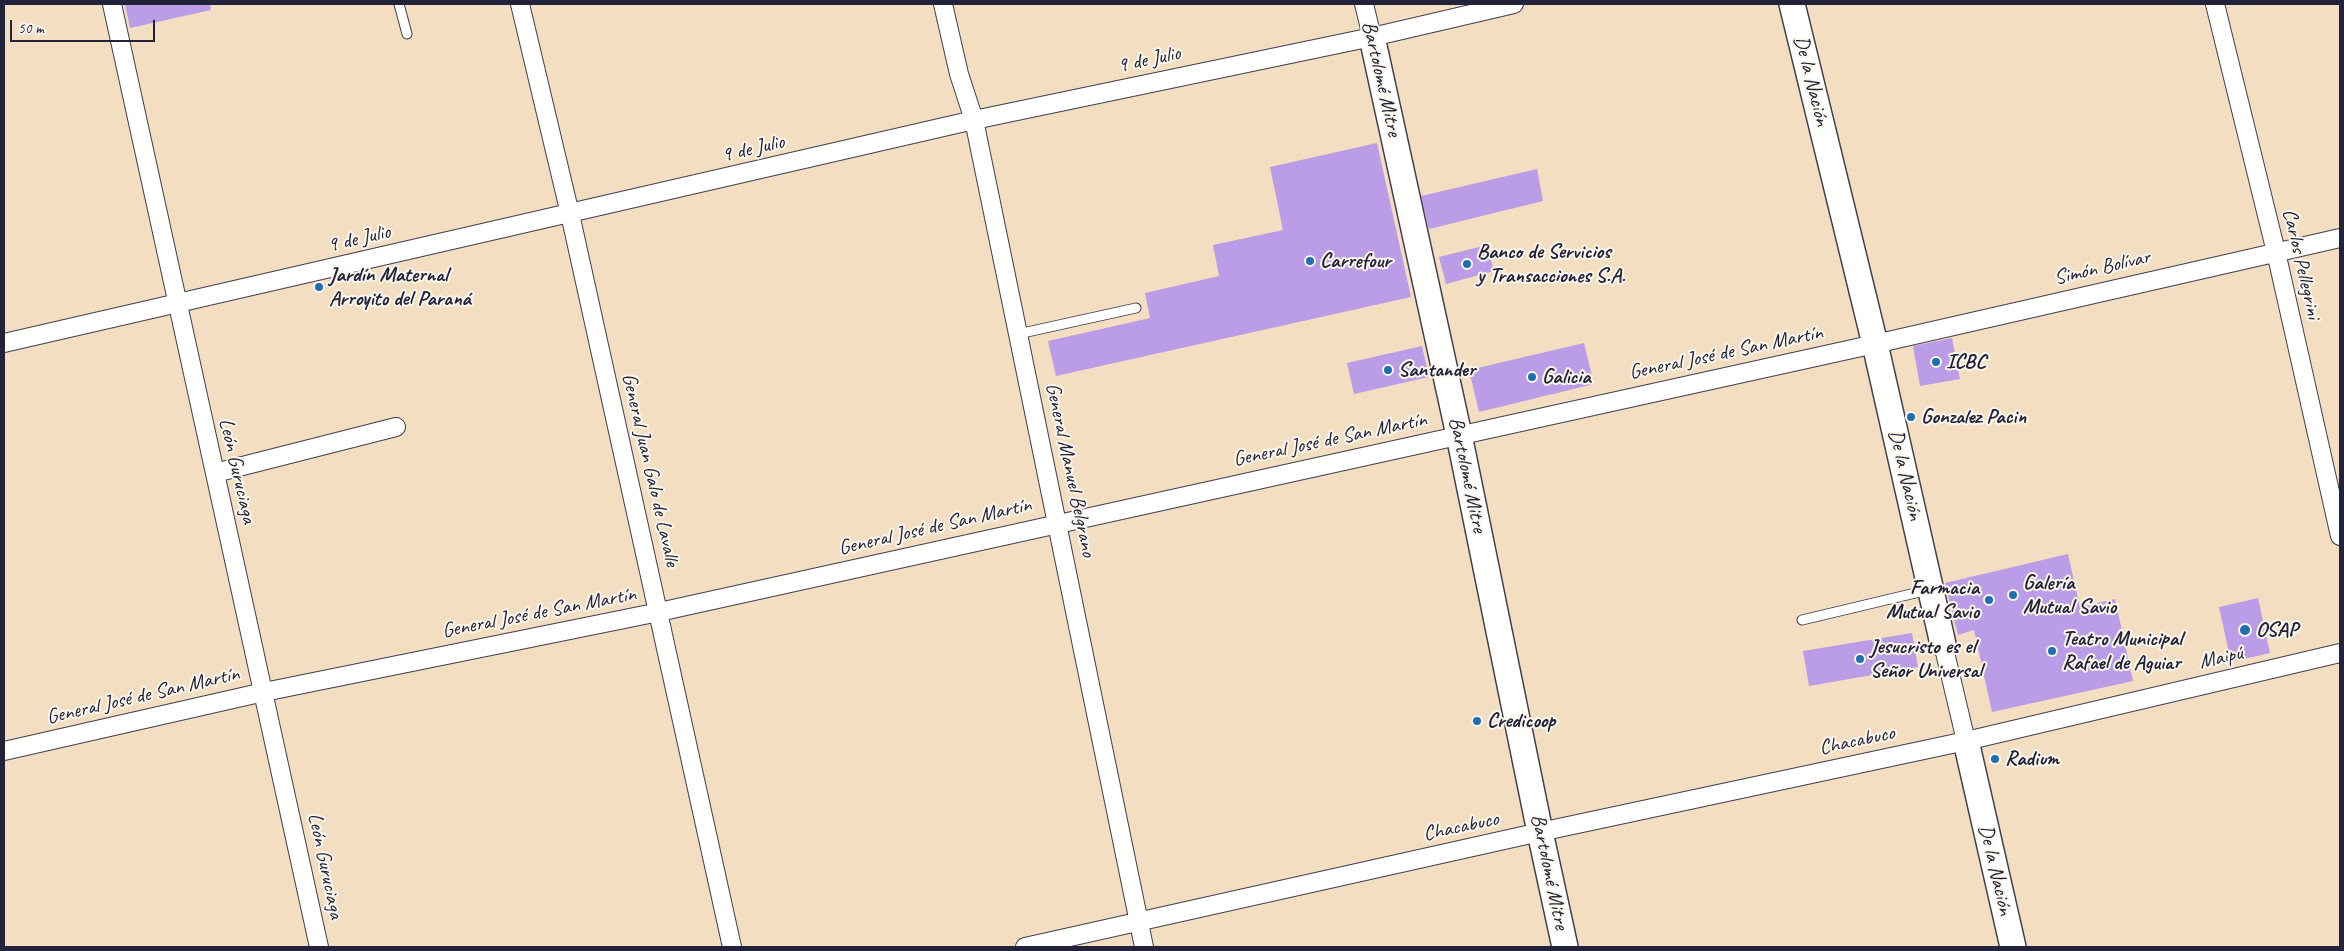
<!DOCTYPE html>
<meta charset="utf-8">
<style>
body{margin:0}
#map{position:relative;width:2344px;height:951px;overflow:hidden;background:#f3dec1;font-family:Caveat,sans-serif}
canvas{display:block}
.frame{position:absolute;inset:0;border:5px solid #22223b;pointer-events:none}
.scale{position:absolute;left:10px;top:20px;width:145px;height:22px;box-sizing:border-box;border:2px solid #22223b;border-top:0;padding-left:6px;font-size:15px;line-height:18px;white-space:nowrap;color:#22223b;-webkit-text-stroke:4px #fbf7ec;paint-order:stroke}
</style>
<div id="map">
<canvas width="2344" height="951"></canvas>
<div class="frame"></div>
<div class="scale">50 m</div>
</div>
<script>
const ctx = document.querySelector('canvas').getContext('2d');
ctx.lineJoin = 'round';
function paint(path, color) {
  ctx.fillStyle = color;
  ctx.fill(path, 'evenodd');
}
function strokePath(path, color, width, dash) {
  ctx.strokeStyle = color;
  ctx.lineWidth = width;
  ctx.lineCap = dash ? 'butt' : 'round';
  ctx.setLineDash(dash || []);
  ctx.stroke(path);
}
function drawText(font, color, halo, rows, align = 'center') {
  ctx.font = font + ' Caveat,sans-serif';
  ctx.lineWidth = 4;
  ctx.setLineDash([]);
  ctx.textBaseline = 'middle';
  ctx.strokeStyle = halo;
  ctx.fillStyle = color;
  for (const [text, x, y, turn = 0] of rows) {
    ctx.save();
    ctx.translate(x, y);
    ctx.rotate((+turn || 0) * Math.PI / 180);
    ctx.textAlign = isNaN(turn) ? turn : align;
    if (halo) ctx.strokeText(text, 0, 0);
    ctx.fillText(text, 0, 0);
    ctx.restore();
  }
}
paint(new Path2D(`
 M125,4H210L211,10L130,28Z
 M1377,143L1411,297L1056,376L1048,341L1150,318L1145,293L1219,276L1213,245L1283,230L1270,167Z
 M1537,169L1543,201L1429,229L1421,196Z
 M1487,245L1494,271L1446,284L1439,257Z
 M1952,338L1960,379L1920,386L1913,346Z
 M1584,343L1594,384L1479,412L1469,370Z
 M1422,346L1429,377L1354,394L1347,363Z
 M2068,554L2080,607L2115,599L2133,681L1992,712L1974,630L1958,635L1945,583Z
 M2258,598L2270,653L2231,662L2219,607Z
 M1912,633L1918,667L1809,686L1803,651Z`), '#ba9de6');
const lane = new Path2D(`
 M399,4L407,34
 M1018,334L1136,308
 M1802,620L1928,590`);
const street = new Path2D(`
 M112,4L319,947
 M520,4L570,214L732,947
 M943,4L959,74L974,120L1144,947
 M1364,4L1372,37
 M2215,4L2276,252L2340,536
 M4,343L974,120L1372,37L1514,4
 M215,473L396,427
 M1943,644L1966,741
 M4,751L264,692L659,612L1875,344L2340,238
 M1025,947L1540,832L1966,741L2340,653`);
const secondary = new Path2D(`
 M1792,4L1875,344L1943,644
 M1372,37L1459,435L1540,832L1565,947
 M1966,741L2013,947`);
strokePath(lane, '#413e4f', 11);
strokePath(street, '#413e4f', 20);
strokePath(secondary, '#413e4f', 28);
strokePath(lane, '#fff', 9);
strokePath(street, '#fff', 18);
strokePath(secondary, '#fff', 25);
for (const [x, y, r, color] of [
 [1310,261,5,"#1f6fb2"],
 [1467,264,5,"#1f6fb2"],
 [319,287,5,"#1f6fb2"],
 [1936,362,5,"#1f6fb2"],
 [1388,370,5,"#1f6fb2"],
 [1532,377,5,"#1f6fb2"],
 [1911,417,5,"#1f6fb2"],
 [2013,595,5,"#1f6fb2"],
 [1989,600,5,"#1f6fb2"],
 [2245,630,6,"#1f6fb2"],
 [2052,651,5,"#1f6fb2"],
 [1860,659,5,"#1f6fb2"],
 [1477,721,5,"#1f6fb2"],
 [1995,759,5,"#1f6fb2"]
]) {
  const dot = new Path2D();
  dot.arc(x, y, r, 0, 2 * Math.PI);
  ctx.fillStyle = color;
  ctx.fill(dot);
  strokePath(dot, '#fbf7ec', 2);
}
drawText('21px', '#22223b', '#fbf7ec', [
 ["9 de Julio",1149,60,-12],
 ["Bartolomé Mitre",1381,79,77],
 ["De la Nación",1811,81,76],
 ["9 de Julio",753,149,-13],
 ["9 de Julio",359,239,-13],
 ["Carlos Pellegrini",2301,264,77],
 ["Simón Bolívar",2102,268,-13],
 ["General José de San Martín",1726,353,-12],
 ["General José de San Martín",1330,440,-12],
 ["General Juan Galo de Lavalle",650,470,77],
 ["General Manuel Belgrano",1070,470,78],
 ["León Guruciaga",237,471,77],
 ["Bartolomé Mitre",1467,475,78],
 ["De la Nación",1905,475,77],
 ["General José de San Martín",935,527,-13],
 ["General José de San Martín",539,613,-11],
 ["Maipú",2221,658,-13],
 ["General José de San Martín",143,696,-13],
 ["Chacabuco",1857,741,-12],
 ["Chacabuco",1461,827,-12],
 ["León Guruciaga",325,866,78],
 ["De la Nación",1995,870,77],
 ["Bartolomé Mitre",1549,872,78]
]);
drawText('bold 21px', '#22223b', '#fbf7ec', [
 ["Banco de Servicios",1477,252],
 ["y Transacciones S.A.",1477,276],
 ["Carrefour",1320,261],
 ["Jardín Maternal",329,275],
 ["Arroyito del Paraná",329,299],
 ["ICBC",1946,362],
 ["Santander",1398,370],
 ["Galicia",1542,377],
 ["Gonzalez Pacin",1921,417],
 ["Galería",2023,583],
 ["Mutual Savio",2023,607],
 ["Farmacia",1979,588,"right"],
 ["Mutual Savio",1979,612,"right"],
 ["OSAP",2256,630],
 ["Teatro Municipal",2062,639],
 ["Rafael de Aguiar",2062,663],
 ["Jesucristo es el",1870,647],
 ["Señor Universal",1870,671],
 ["Credicoop",1487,721],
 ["Radium",2005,759]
], 'left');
</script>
